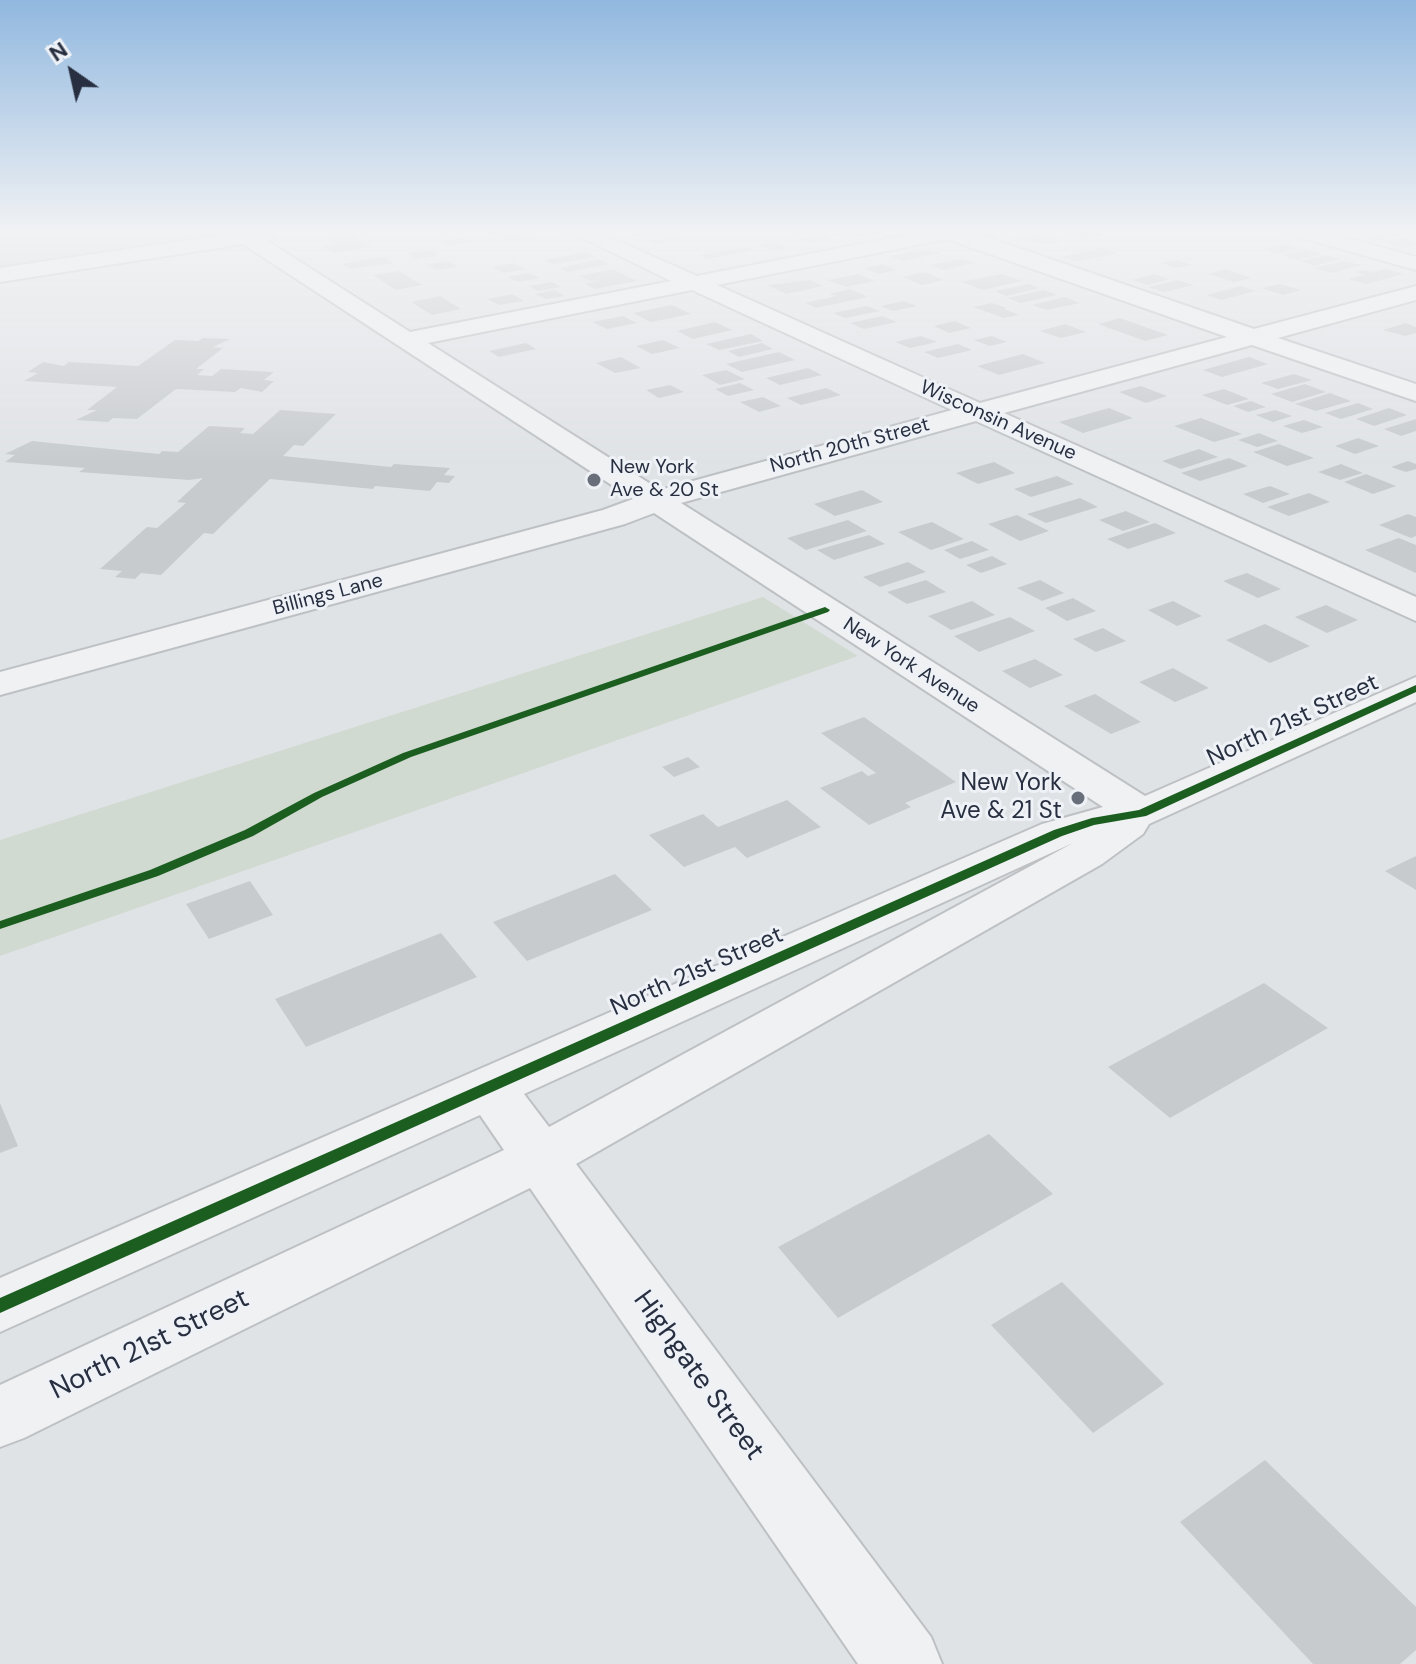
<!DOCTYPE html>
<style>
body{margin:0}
#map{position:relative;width:1416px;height:1664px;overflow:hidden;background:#e0e3e6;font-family:"DM Sans",sans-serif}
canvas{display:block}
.north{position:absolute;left:32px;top:32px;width:80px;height:80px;-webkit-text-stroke:6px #eef1f6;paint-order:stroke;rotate:326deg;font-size:22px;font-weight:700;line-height:32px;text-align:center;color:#272f40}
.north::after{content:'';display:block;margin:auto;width:28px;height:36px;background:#272f40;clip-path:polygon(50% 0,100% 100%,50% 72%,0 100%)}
</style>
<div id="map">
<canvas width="1416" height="1664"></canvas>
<div class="north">N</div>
</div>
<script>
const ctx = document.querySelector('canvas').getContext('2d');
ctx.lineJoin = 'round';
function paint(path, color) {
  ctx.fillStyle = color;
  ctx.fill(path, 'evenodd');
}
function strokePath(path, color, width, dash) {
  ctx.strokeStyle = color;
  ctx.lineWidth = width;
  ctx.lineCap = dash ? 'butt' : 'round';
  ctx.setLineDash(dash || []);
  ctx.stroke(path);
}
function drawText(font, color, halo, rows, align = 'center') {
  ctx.font = font + ' "DM Sans",sans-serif';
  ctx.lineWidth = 6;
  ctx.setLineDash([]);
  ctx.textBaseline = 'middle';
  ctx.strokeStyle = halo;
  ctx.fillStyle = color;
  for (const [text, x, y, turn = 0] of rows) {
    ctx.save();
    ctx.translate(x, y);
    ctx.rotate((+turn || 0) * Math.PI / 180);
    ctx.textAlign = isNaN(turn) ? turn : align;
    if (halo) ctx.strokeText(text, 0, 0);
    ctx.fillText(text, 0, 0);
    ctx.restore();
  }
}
paint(new Path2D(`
 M0,231H218L222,235L0,273Z
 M763,597L858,656L0,956V840Z`), '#d0dad1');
paint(new Path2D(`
 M519,231L532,238L507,242L490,233Z
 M654,231L672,234L643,239L633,235Z
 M851,231H876L882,233L846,238L836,234Z
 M1089,231L1105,235L1083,240L1069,235Z
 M1381,231H1390L1401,234L1378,240L1363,236Z
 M1037,232L1065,241L1045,245L1017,236Z
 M352,234L373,247L333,253L321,246L335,244L326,238Z
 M676,235L685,239L655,244L646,240Z
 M821,235L832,239L811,243L799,239Z
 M463,237L472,242L448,246L439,241Z
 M1404,237L1416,241V245L1403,248L1383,242Z
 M773,242L789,248L773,251L757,245Z
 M1286,244L1303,248L1278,254L1262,249Z
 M747,247L755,250L708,259L700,255Z
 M1102,248L1118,253L1076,262L1061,257Z
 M431,249L440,255L416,259L407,253Z
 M928,249L940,253L902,261L890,256Z
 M1306,249L1322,254L1297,260L1281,255Z
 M587,252L596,257L553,264L544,260Z
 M1326,255L1341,259L1314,266L1300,261Z
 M383,257L393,263L351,269L342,264Z
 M598,259L610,264L567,272L560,268Z
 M963,259L975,263L943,270L931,265Z
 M1177,260L1192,265L1176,268L1160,263Z
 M449,261L458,267L436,270L427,265Z
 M1344,261L1362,265L1331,273L1314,268Z
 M513,263L525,269L503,273L492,267Z
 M884,264L897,270L878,274L865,268Z
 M613,269L637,281L595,289L585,284L600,280L591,281L579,276Z
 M1225,269L1252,278L1234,282L1208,274Z
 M1386,269L1404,274L1366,284L1348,279L1364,275L1355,272L1364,270L1373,272Z
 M399,271L423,285L396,290L373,275Z
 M924,272L944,280L922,285L902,277Z
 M529,273L540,278L518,282L507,277Z
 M858,274L875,281L846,287L828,280Z
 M1001,274L1022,281L983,290L961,282Z
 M1154,274L1170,279L1148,285L1132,280Z
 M810,280L823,286L786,294L767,285Z
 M1177,280L1194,285L1164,292L1148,287Z
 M552,282L561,287L538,291L529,286Z
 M1029,284L1040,288L1006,296L995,291Z
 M1280,284L1301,290L1283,295L1261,288Z
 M1241,286L1256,291L1221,300L1206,295Z
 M850,289L868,297L816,308L805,303L836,296L829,294Z
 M554,290L565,296L546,299L535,294Z
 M1044,290L1057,295L1021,303L1007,298Z
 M512,294L524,301L499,305L487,299Z
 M440,296L461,309L432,315L411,302Z
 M1065,297L1080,303L1047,310L1032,305Z
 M904,301L917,306L893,311L880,306Z
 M992,303L1007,308L1004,309L1019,315L1004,318L973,307Z
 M672,305L691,314L651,322L633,313Z
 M867,306L880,311L845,318L833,313Z
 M623,316L637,323L607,329L592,322Z
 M882,316L897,322L864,329L850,323Z
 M1120,318L1168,335L1145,341L1098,324Z
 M955,321L971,328L949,333L934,326Z
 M715,322L732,330L693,339L677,331Z
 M1406,323L1416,327V333L1405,336L1383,330Z
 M1065,324L1086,332L1061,338L1040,331Z
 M751,334L763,341L719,350L706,344Z
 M921,336L937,342L910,348L895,342Z
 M992,336L1007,342L990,346L974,340Z
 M203,338L230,339L213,347L223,348L196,369H204L197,375L212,376L221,369L274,372L264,380L274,381L262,392L241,388L235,392L176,389L137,419L113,418L108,422L76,420L97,410H87L117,387L24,381L38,373L28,372L43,362L64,366L69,362L138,366L175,340L198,341Z
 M663,340L680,348L652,354L636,346Z
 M526,343L536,349L499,357L489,351Z
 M762,343L773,349L739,357L728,351Z
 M958,344L972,350L938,358L924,352Z
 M779,352L795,360L742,372L726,364Z
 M1023,354L1045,363L999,375L977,366Z
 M621,357L641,368L615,373L596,363Z
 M1249,357L1268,364L1222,377L1203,370Z
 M808,368L822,375L780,385L766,378Z
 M726,370L745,379L720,385L702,375Z
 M1294,374L1312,380L1278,389L1261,383Z
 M740,383L754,390L728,396L715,389Z
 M1305,384L1326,392L1292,402L1271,394Z
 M670,385L684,392L659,398L646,390Z
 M1141,386L1167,396L1146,403L1119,392Z
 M826,388L841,395L801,405L787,398Z
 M1224,389L1249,399L1227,405L1202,395Z
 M1330,393L1351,401L1316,411L1295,404Z
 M763,397L781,406L759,412L740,402Z
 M1251,401L1266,407L1248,412L1233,406Z
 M1358,403L1373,409L1341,419L1325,413Z
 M1109,408L1133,418L1083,433L1059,422Z
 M1389,408L1407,415L1374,426L1356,419Z
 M280,410L336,414L303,446L294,445L283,456L391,467L394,464L450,468L444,475L455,476L449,483L437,482L430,491L375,486L373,489L270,479L213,534L204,533L161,575L141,573L135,579L115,577L122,571L100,569L147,527L157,528L186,503L177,502L203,478L189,480L79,472L85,468L5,462L15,455L5,454L32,441L159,454L162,451L178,452L209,426L245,428L240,433L253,434Z
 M1275,410L1292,416L1273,422L1256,415Z
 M1201,418L1242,434L1214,442L1174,426Z
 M1416,419V431L1401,436L1384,429Z
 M1304,420L1323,427L1302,433L1283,426Z
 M1259,433L1278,441L1257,447L1238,440Z
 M1358,438L1379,446L1355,454L1335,446Z
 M1279,444L1314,458L1287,466L1253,452Z
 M1199,449L1218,457L1181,469L1162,461Z
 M1229,458L1248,466L1200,481L1181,473Z
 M1408,461L1416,464V469L1406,472L1391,467Z
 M994,462L1015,473L978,484L956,473Z
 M1341,464L1363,473L1340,480L1318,472Z
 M1366,474L1396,486L1373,494L1344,482Z
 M1057,476L1074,484L1031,497L1014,489Z
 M1270,486L1290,494L1263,503L1243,494Z
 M862,490L883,502L835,516L814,504Z
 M1309,493L1330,502L1289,516L1267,507Z
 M1080,498L1098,507L1046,523L1027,514Z
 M1126,511L1150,522L1123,531L1099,520Z
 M1408,514L1416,517V536L1411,538L1379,525Z
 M1017,515L1049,531L1020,541L988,524Z
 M848,520L867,531L806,550L787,538Z
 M932,522L964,539L931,550L898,532Z
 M1155,523L1176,533L1128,549L1107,539Z
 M869,535L885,544L834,560L817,550Z
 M1399,538L1416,545V573L1365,550Z
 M972,541L989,550L960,559L944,550Z
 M992,556L1007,564L981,573L966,565Z
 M908,562L926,572L880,587L863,577Z
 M1247,573L1281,589L1258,598L1223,581Z
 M926,580L946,592L907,604L887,592Z
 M1040,580L1064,593L1042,601L1017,588Z
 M1073,598L1096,611L1067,621L1045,608Z
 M972,601L995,615L951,630L928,616Z
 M1173,601L1202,616L1177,626L1148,610Z
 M1326,605L1358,620L1327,633L1295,617Z
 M1010,617L1035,631L979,652L954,636Z
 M1265,624L1310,646L1270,663L1226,640Z
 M1103,628L1126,641L1096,652L1073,639Z
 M1035,659L1063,675L1030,688L1002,671Z
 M1173,668L1209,688L1175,702L1139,682Z
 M1095,694L1141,722L1111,734L1064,706Z
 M864,717L956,782L905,803L911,807L869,825L820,788L862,771L868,776L876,773L821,733Z
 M688,757L700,767L674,777L662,767Z
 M787,800L821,827L747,858L735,847L684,867L649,835L703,814L718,827Z
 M1416,856V890L1385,871Z
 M615,874L652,910L527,961L493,922Z
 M250,881L273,915L209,939L186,904Z
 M441,933L477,977L306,1047L275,999Z
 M1264,983L1328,1028L1170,1118L1108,1067Z
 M0,1103L18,1146L0,1153Z
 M989,1134L1053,1194L838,1318L778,1247Z
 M1062,1282L1164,1384L1093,1433L991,1325Z
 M1265,1460L1416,1607V1650L1400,1664H1313L1180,1522Z`), '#c8cbce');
const minor = new Path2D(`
 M227,231H275L274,238L266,240L410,332L671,281L569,231H596L697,276L926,231H969L1254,329L1416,286V300L1278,338L1416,384V401L1252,345L1004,413L1416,597V621L976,421L681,503L1145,796L1416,677V702L1149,824L1143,834L1102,864L576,1164L931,1637L942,1664H858L530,1188L24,1438L0,1447V1385L504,1150L480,1115L0,1332V1278L1042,824L1103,807L654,513L625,524L0,695V672L603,510L633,499L243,244L0,282V268L229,234ZM947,239L1227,337L980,403L717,285ZM692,290L952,410L660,490L428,343ZM1073,843L549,1127L524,1094Z
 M1289,231H1323L1416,257V270L1292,235Z`);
strokePath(minor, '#bec1c4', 4);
paint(minor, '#f0f1f3');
paint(new Path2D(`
 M825,607L830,610L828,612L411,757L322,797L253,836L158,876L0,929V921L150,870L245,830L314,793L403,753Z
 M1416,685V692L1146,816L1094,825L1062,836L0,1313V1298L1054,830L1092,818L1139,810Z`), '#1b5e20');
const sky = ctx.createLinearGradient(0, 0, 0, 464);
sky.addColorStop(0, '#91b8df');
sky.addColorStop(0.5, '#f1f2f4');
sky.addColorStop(1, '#f1f2f400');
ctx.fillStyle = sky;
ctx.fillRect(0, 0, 1416, 464);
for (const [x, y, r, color] of [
 [594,480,8,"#686e7a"],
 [1078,798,8,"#686e7a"]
]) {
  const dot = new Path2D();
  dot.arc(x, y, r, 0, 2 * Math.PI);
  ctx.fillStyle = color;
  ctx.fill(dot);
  strokePath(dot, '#eef1f6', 3);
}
drawText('20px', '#272f40', '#eef1f6', [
 ["Wisconsin Avenue",998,421,24],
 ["North 20th Street",850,446,-15],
 ["Billings Lane",328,595,-15],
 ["New York Avenue",911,666,33]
]);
drawText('20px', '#272f40', '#eef1f6', [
 ["New York",610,468],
 ["Ave & 20 St",610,491]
], 'left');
drawText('24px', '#272f40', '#eef1f6', [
 ["North 21st Street",1293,721,-25],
 ["North 21st Street",697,972,-24]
]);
drawText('24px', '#272f40', '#eef1f6', [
 ["New York",1062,784],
 ["Ave & 21 St",1062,812]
], 'right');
drawText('28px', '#272f40', '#eef1f6', [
 ["North 21st Street",150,1345,-26],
 ["Highgate Street",698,1376,54]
]);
</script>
